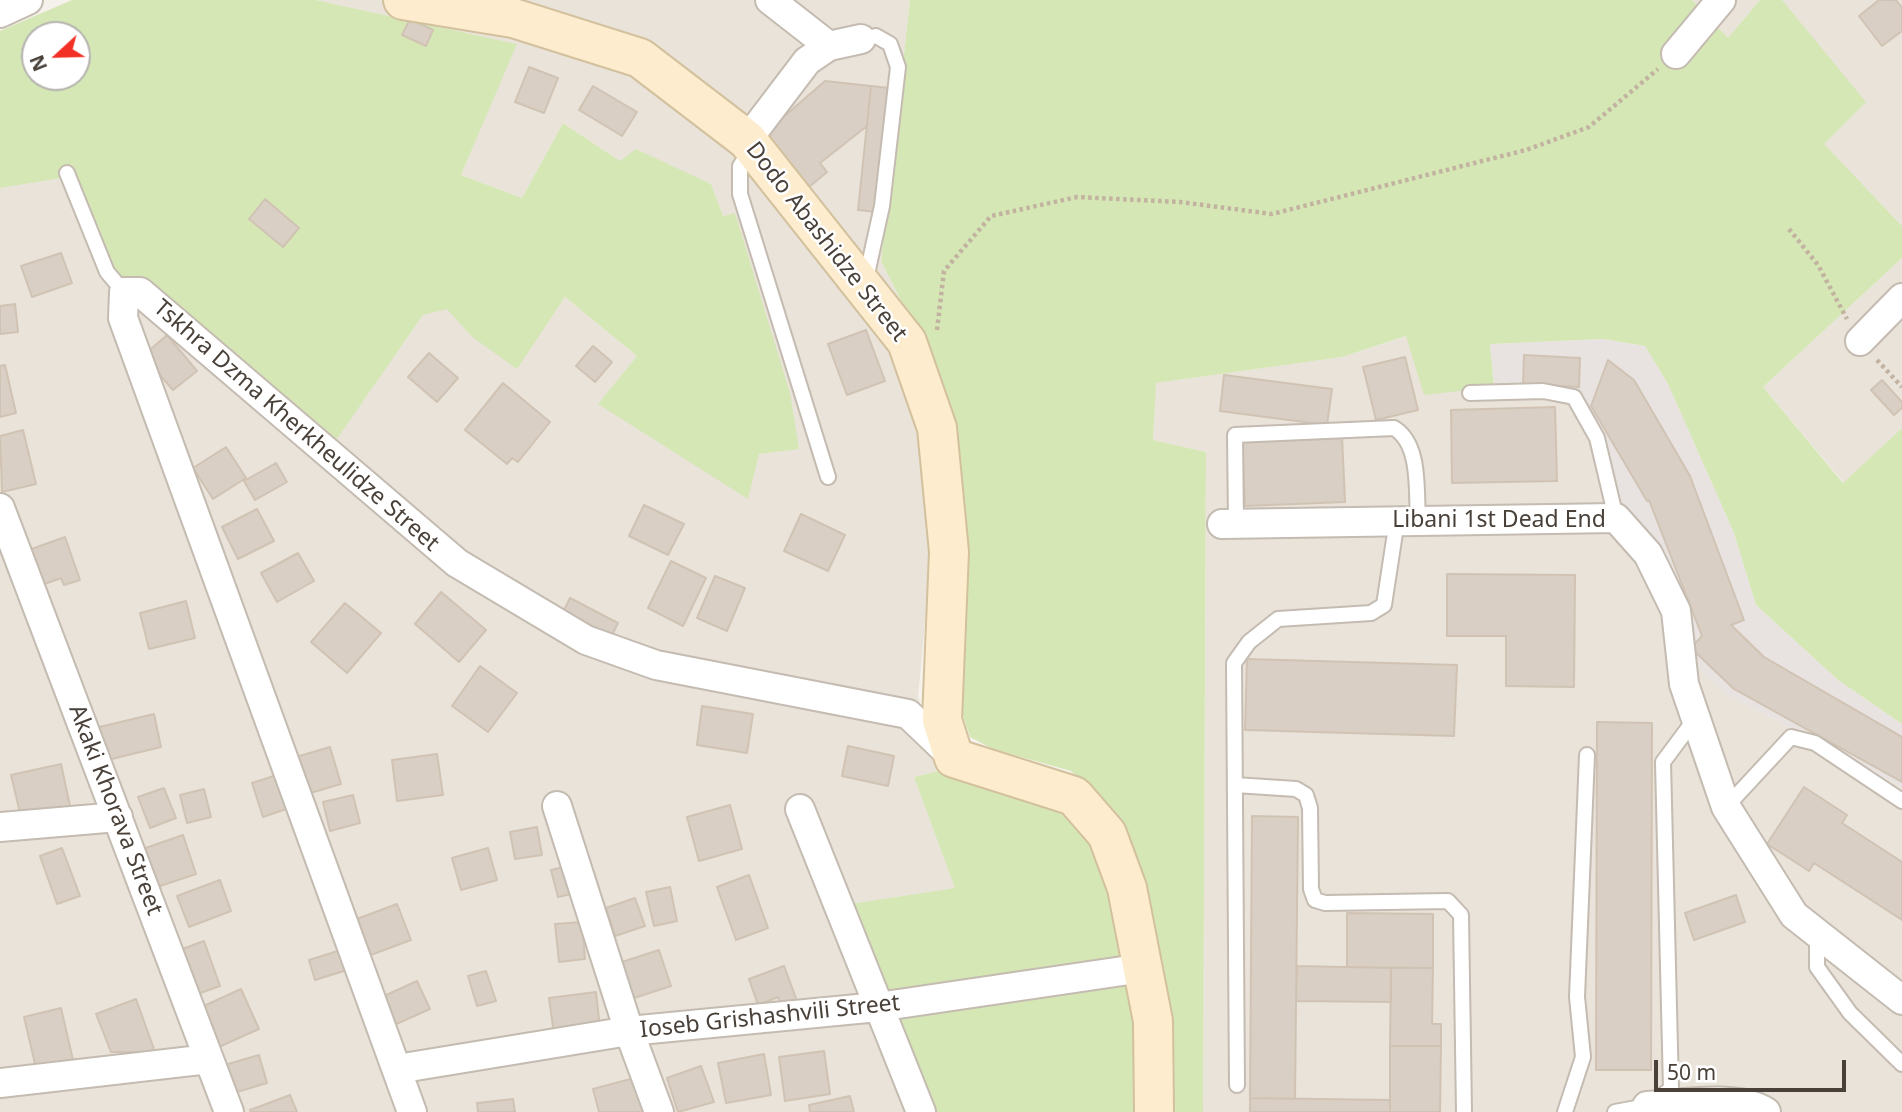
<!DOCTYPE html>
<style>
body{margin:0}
#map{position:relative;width:1902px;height:1112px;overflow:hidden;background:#f5f1eb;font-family:"Noto Sans",sans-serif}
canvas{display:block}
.north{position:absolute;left:21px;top:21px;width:70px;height:70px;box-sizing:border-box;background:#fff;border:2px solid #b6b3b0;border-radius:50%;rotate:248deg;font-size:19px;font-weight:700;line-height:28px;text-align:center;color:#494139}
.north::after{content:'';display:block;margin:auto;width:24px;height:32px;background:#f23025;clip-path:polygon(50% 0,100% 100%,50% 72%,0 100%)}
.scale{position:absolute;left:1654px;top:1060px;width:192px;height:32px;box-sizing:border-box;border:4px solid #494139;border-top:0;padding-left:9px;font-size:21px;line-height:24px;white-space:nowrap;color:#494139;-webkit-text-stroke:5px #fff;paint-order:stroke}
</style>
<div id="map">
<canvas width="1902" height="1112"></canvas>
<div class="north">N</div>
<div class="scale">50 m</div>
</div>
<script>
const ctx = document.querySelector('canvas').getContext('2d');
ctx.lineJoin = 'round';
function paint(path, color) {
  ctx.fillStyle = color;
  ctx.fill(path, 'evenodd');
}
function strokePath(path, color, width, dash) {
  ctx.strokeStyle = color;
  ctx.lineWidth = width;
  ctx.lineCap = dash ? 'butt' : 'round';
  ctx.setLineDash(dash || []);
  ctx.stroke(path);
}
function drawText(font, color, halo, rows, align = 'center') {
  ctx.font = font + ' "Noto Sans",sans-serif';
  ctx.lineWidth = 5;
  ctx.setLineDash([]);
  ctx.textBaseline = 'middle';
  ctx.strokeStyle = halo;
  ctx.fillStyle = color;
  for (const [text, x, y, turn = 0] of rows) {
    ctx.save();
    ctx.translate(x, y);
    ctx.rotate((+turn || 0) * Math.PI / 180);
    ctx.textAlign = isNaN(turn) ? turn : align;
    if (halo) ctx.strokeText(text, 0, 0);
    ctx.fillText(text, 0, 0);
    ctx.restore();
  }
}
paint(new Path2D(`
 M316,0H910L881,261L914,326L892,356L921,442L931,557L918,697L943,770L914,777L956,888L851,904L929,1112H0V188L61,177L102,280L147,278L333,443L423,315L447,308L471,336L544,327L565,297L637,356L599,404L759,454L799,448L735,214L723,216L711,184L620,161L563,123L522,198L461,175L516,44Z
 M1692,0H1760L1728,38Z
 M1782,0H1902V226L1823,144Z
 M1902,258V428L1844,483L1763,387Z
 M1407,336L1494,387L1576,392L1726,694L1902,787V1112H1203L1206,452L1153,440L1155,383L1342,357Z`), '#e9e3da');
paint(new Path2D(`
 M1603,339L1645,346L1668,384L1734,533L1756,605L1838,680L1902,724V787L1726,694L1688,659L1622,517L1576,392L1494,387L1490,344Z`), '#e8e3e0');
paint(new Path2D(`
 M72,0H316L517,44L461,175L522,198L563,123L620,161L636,149L711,184L723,216L735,213L790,393L799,449L759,454L748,499L598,404L637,356L565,297L517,369L471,336L447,309L423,315L334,443L147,278L103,280L61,178L0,188V31ZM35,35H77V77H35Z
 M910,0H1692L1728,38L1760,0H1782L1866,102L1824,144L1902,226V258L1763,387L1843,483L1902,428V724L1838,680L1756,605L1734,533L1668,384L1645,346L1603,339L1490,344L1494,387L1424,395L1406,336L1342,357L1156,383L1153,440L1206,452L1203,1112H1169L1142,885L1112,810L1071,771L993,749L970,737L962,713L967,533L952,413L914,326L881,261Z
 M943,770L1073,813L1111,881L1143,1048L1141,1112H929L850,904L955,888L914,777Z`), '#d6e7b6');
const building = new Path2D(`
 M1879,0H1896L1902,8V31L1882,46L1859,16Z
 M410,19L433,30L426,46L402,35Z
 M529,67L558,78L544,113L515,102Z
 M825,81L871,86L867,126L820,163L827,172L809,187L765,133Z
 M593,86L637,112L622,136L579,110Z
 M871,86L890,88L877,212L858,210Z
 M265,199L299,228L283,247L249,219Z
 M61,253L72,283L32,297L21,266Z
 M15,304L18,332L0,334V306Z
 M866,330L885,381L847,395L828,344Z
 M167,335L197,371L173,390L143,356Z
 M593,346L612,362L595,382L576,366Z
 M429,353L458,378L437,402L408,377Z
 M1524,355L1580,358L1579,387L1523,384Z
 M1405,357L1418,410L1376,420L1363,367Z
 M1608,360L1634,380L1690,476L1744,620L1731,625L1764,657L1902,737V782L1734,689L1691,648L1702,636L1649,500L1647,501L1591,406Z
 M5,365L16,413L0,417V366Z
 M1224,375L1332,389L1327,425L1220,411Z
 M1882,380L1902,402V408L1894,415L1871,390Z
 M503,383L550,422L518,462L512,458L507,464L465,430Z
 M1555,407L1557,481L1452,483L1451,410Z
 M23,430L36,484L2,492L0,436Z
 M1342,436L1345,502L1245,506L1242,440Z
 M226,447L246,478L213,499L193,468Z
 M276,463L287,482L255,500L244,481Z
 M644,505L684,524L668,555L629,536Z
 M257,509L274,541L238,559L222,527Z
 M801,514L845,535L828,571L784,551Z
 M65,537L80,580L64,585L61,578L39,586L26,551Z
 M298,553L314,581L277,602L261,573Z
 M671,561L706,578L683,626L648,608Z
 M1447,574L1575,575L1574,687L1506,686V636H1447Z
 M715,576L745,588L727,631L697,618Z
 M441,592L486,630L459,662L415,624Z
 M570,598L618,623L607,645L559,620Z
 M186,601L195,638L149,649L140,613Z
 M345,603L381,633L347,673L311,642Z
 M1247,659L1457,665L1454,736L1245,730Z
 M480,666L517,693L488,732L452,706Z
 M702,706L753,714L747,753L697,745Z
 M154,714L161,747L99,762L91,729Z
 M1597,722L1652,723L1651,1070H1596Z
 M848,746L894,756L888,786L842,776Z
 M330,747L341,784L307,794L296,757Z
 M437,754L443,795L397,801L392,760Z
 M61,764L70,806L21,817L11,775Z
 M277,775L289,808L263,817L252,783Z
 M1804,787L1847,815L1842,823L1902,862V920L1814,863L1809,871L1767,844Z
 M164,788L176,818L150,828L138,797Z
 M204,789L211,817L187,823L180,795Z
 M353,795L360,823L330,831L323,802Z
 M730,805L742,849L699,861L687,817Z
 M1252,816L1298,817L1295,1099L1250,1098Z
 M537,827L542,855L515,859L510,832Z
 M183,835L196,874L154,888L140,850Z
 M62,848L80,896L57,904L40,856Z
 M488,848L497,880L461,890L452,858Z
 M572,865L579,892L558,897L551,870Z
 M749,875L768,928L736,940L717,887Z
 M220,880L231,911L189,927L177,896Z
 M670,887L677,921L654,926L646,892Z
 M1736,895L1745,922L1694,940L1685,913Z
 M635,898L645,926L615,936L606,908Z
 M397,904L411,940L368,956L354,920Z
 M1347,913L1433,914V968L1347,967Z
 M582,922L585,959L559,962L555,924Z
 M204,941L220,986L192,996L177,951Z
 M341,950L347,970L315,980L309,960Z
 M659,950L671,986L634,998L622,962Z
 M784,966L797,1001L781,1007L778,997L758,1005L749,979Z
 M1297,966L1391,968V1002L1296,1001Z
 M1391,968H1433L1432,1024H1441V1046H1390Z
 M486,971L496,1001L477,1006L468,976Z
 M417,981L430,1009L394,1025L382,997Z
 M241,989L259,1029L212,1050L195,1010Z
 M596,992L600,1028L554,1034L549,998Z
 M136,999L155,1052H111L96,1014Z
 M61,1008L73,1060L36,1068L24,1017Z
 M1390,1046H1441L1440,1112H1390Z
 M824,1051L830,1094L785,1101L779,1057Z
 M764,1054L771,1095L726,1103L718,1063Z
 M259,1055L267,1083L227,1095L218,1067Z
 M701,1066L714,1102L678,1112L667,1078Z
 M638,1077L646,1112H599L593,1089Z
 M290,1095L297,1112H251L250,1110Z
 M850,1096L854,1112H810L809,1105Z
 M1250,1098L1390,1100V1112H1250Z
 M513,1099L515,1112H478L477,1103Z`);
paint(building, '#d9cfc4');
strokePath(building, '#d1c3b4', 2);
const lane = new Path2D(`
 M861,39L876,36L890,44L898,67L882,206L865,283
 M752,149L740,166V194L828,477
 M67,173L107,272L124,292
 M1470,393L1543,391L1574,397L1597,438L1616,518
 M1236,523L1235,435L1394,428C1421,444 1416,491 1418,520
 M1235,785L1296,789L1306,795L1310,808L1311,889L1315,900L1325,903L1448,901L1461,915L1464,1112
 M1726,807L1791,737L1815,743L1902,801
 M1817,934V967L1850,1013L1902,1064
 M1237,1085L1234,663L1249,642L1278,619L1371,613L1384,605L1397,520
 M1565,1112L1583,1057L1577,997L1587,755
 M1615,1112L1647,1106L1671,1089L1663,762L1695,719`);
const street = new Path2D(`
 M770,0L829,46L861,39
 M0,13L28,0
 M1676,54L1721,0
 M747,140L807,61L829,46
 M1860,341L1902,298
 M0,508L229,1112
 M1222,524L1616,518L1648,554L1676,611L1684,684L1726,807L1794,915L1902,1000
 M557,806L629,1031L659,1112
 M800,809L921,1112
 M0,827L118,817
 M397,1069L629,1031L878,1007L1143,968
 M0,1083L209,1059
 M1647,1106C1679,1104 1740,1094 1766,1112
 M412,1112L123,318L124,292H140L457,563L586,640L656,665L908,714L952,756`);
const secondary = new Path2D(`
 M403,0L513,18L640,58L747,140L907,342L937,428L949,552L942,720L954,758L1074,796L1107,834L1127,888L1153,1021L1154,1112`);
strokePath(lane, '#c4bbb1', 18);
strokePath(street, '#c4bbb1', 32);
strokePath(secondary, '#d3c09d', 42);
strokePath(new Path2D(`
 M1789,229L1818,265L1847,319
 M937,330L944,271L991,216L1077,197L1180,202L1272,214L1526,150L1589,127L1658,69
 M1877,360L1902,387`), '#c2b2a0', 4.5, [3.5, 3.5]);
strokePath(lane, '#fff', 14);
strokePath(street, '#fff', 28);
strokePath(secondary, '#fdedce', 38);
drawText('23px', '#494139', '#fff', [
 ["Dodo Abashidze Street",826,242,52],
 ["Tskhra Dzma Kherkheulidze Street",296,426,41],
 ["Libani 1st Dead End",1499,520],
 ["Akaki Khorava Street",115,810,69],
 ["Ioseb Grishashvili Street",770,1017,-6]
]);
</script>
